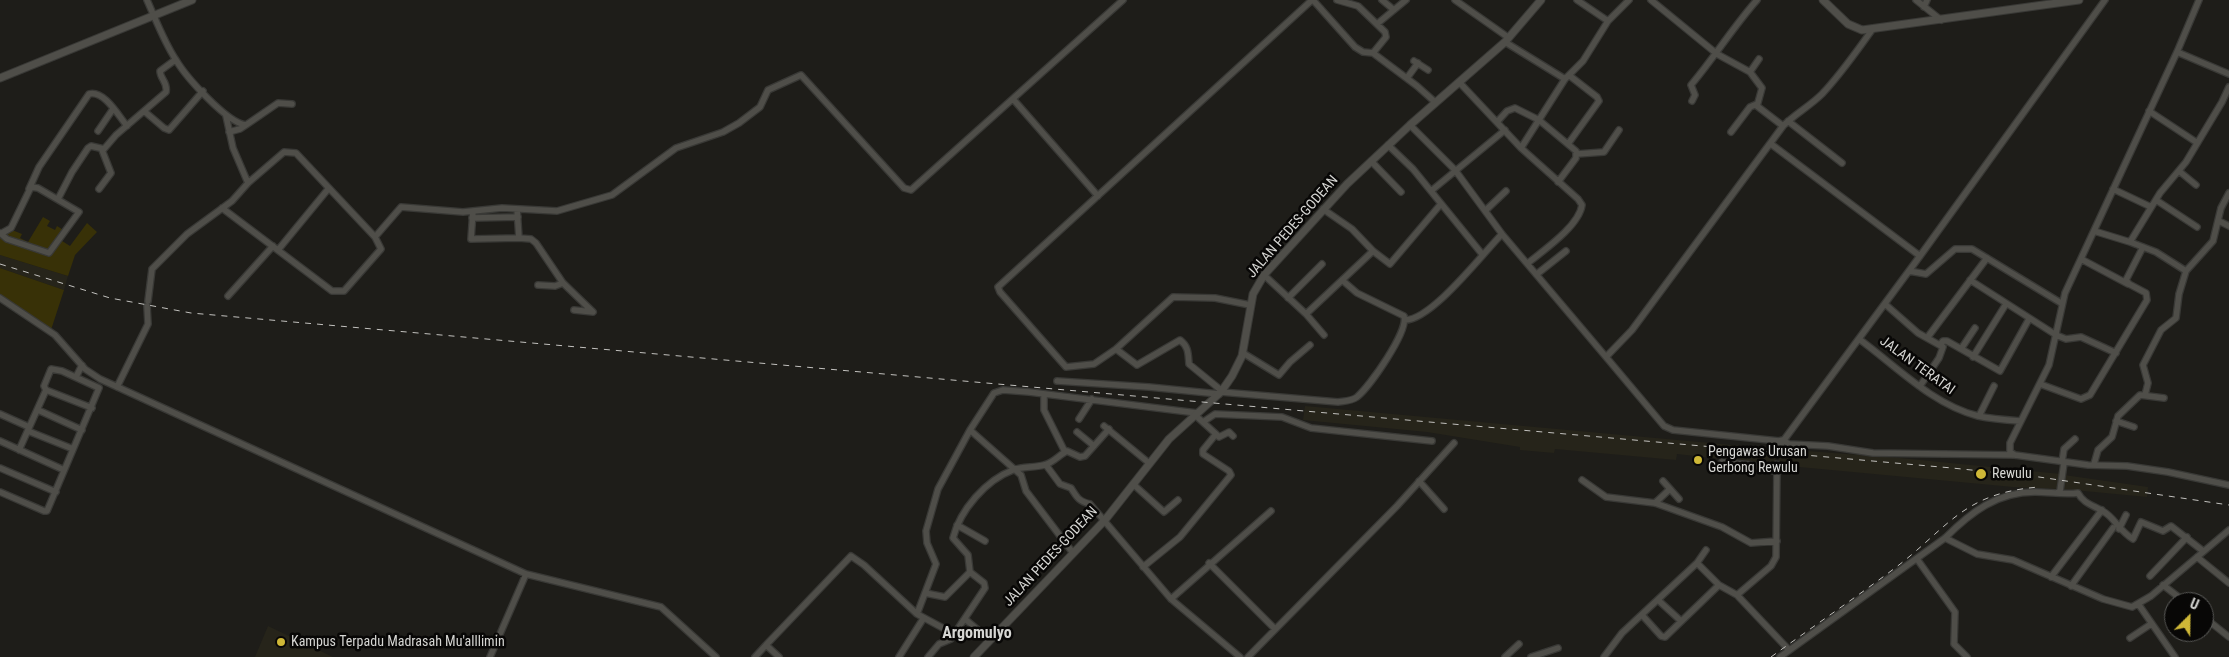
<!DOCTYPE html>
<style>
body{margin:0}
#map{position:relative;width:2229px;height:657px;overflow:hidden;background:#1e1d19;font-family:"Roboto Condensed",sans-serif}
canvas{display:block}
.north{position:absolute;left:2164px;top:592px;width:50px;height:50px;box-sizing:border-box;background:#080706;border:1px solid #5a5a58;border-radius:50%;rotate:23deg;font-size:14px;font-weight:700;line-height:20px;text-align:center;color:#d6d6d3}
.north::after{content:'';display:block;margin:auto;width:18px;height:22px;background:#cfb837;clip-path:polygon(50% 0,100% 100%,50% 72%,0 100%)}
</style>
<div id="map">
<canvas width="2229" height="657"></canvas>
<div class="north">U</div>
</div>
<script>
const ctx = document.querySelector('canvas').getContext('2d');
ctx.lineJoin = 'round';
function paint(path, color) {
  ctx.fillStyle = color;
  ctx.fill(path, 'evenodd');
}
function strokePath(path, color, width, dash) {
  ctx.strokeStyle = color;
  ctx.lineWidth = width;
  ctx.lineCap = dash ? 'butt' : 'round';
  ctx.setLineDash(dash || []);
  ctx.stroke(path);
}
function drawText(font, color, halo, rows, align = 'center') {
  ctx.font = font + ' "Roboto Condensed",sans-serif';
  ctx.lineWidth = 5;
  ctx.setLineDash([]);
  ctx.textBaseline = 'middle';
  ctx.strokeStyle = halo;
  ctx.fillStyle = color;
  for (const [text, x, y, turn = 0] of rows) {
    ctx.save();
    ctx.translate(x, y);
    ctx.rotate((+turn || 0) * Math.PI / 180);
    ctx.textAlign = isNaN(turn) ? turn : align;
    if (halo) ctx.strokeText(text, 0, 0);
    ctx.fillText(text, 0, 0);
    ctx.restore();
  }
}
paint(new Path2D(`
 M0,255L68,276L64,290L0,268Z
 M1305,406L1776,449L1775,465L1677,454L1676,460L1555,449L1554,453L1520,450V447L1427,432L1303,420Z
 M1780,449L1900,458L2061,474L2059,489L2013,487L1778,465Z
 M2064,475L2148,487L2147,497L2063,489Z
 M268,626L333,657H255Z`), '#26241a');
paint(new Path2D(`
 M43,217L50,221L47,226L55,230L57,226L65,231L59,239L70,246L87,223L97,232L75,255L68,276L0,255V235H5L12,230L22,234L20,238L28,242Z
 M0,268L64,290L51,330L0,295Z`), '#383107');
strokePath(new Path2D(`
 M1777,466L1778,448`), '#3a3935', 5.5, [5.5, 3]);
const minor = new Path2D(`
 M147,0C156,20 164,42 176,60C186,77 227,123 246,125L278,103L292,104
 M1313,0L1355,47L1363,52L1373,53L1386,37L1385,32L1358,6L1337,0
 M1382,0L1394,10
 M1455,0L1509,38
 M1577,0L1608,21
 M1651,0L1717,54L1750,72L1762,88L1757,106L1783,126
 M1916,0L1941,20
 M1924,7L1927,0
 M1377,24L1406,0
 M1505,42L1565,79
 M2177,52L2229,74
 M1373,53L1417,86L1435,102
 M1414,61L1428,70
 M1750,72L1759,59
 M1407,78L1418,63
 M1459,82L1521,148L1578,199L1582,205C1579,226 1544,250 1528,263
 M1013,99L1098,196
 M1692,101L1695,95L1691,85C1714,58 1733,27 1757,0
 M144,111L164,128L169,130L203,91
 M2149,111L2196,142
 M1788,121L1842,163
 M1497,122L1507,111L1515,108L1539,120L1576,151V158L1558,182
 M1410,125L1455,170L1502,234L1606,357L1632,330L1783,126C1795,114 1810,106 1822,94C1841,74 1856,52 1872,30
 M98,131L113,109
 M229,132L240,129L246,125
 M1731,132L1750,107L1757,104
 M1568,144L1599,101L1597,97L1570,76
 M1771,144L1920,256
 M1388,145L1413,169L1482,254
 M1521,148L1565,79L1583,61L1608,21L1629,0
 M1577,154L1604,152L1619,130
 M1371,161L1401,192
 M2179,171L2196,185
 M29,189L39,167L89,94C104,90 118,115 127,126
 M99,189L111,173L102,150
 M2113,189L2151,207
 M1431,191L1505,130
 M58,199L72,172L88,148L91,146L104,149L116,135L166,92C168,82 160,79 160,71L175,60
 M2156,200L2197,227
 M222,208L332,291H344L381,249L375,237L296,153L284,152L248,183L233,148L226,116
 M1323,209L1352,229L1373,251L1306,314L1324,335
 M1486,210L1506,191
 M473,211L471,239L519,238L517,209
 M472,218L518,217
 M2219,221L2229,226
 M2094,231L2130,242L2160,193L2186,162L2222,102L2229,87
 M0,233L7,239L49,253L79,212L38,188L31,187L11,228L2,233
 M375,237L401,207L463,212L502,208L557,211L612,195L676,148L723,132L739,123L760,107L768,90L801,75L904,188L911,190L1123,0
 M519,238L531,239L536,243L563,283L593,312L574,310
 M2130,242L2156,252L2186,271
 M278,250L329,188
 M1373,251L1390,264L1440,205
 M2081,259L2128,284
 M1909,271L1926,274L1955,249H1972L2061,303
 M1537,274L1566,251
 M1264,275L1306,314
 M1970,280L2056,335L2066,339L2081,337L2116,353
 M538,285L555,286L563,283
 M228,296L273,246
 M0,298L55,335L85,369L100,379L526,574L661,607L716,657
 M1288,298L1322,264
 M148,301L152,269L187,234L232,201L248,183
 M1885,304L1918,333L1943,347L1939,358L1920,386
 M1250,305L1215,298L1173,297L1116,349L1094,364L1066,367L1000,292L998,287L1312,0
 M1405,320C1432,320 1483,253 1502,234
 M1927,338L1987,258
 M1859,339C1896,366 1933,405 1978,416C1992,419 2006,420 2020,421
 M1940,345L1943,341H1947L2000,371L2029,319
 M1116,349L1137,365L1180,340C1189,347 1188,354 1189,364L1222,391
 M1961,349L1975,328
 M1243,353L1279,375L1290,362L1310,345
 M1606,357L1664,426L1673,430L1779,441L1783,440L1789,444L1828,446L1873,453L2015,455L2088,465L2127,466L2168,472L2229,485
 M1973,357L2006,304
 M76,377L82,365
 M1057,381L1149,387L1219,394
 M2040,384L2081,399L2090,395L2147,300L2146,293L2129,284L2126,280L2143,247
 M117,387L148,324L147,306
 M46,390L92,408
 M1221,392L1338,402C1345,401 1352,401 1357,397C1370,386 1409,331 1404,316L1357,293L1342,280
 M1044,394V410L1065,452
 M2145,395L2148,383L2143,365L2161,330L2176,318L2179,294L2186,271L2213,241L2221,208L2229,193
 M38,410L82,430
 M0,414L29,427
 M1979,416L1994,386
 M1079,419L1092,399
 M2116,421L2134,427
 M1203,422L1215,414L1282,417L1311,428L1432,441
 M1104,426L1149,463
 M970,430L1021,475L1026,491L1073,553
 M28,431L73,449
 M1077,432L1094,446
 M1216,434L1219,437L1229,432L1233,436
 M0,441L64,470
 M1778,448L1920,256L2105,0
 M2015,455L2010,452V443L2049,365L2065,293L2177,52L2199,0
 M1722,462L1752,465L1777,472
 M2062,462L2064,449L2075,439
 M2094,464L2098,450L2112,437L2118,416L2140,395L2164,398
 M1046,465L1060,484L1071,488C1077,497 1078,501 1090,504L1171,599L1240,657
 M0,468L56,492
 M1582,480L1606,497L1655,503L1722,527L1751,543L1777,541
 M1419,481L1444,509
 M1663,481L1679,499
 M1133,484L1164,512L1178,500
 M0,492L44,511H47L99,388L62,371L51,369L44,386L46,390L19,450
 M2057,493L2060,491L2064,463
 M1655,503L1670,489
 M957,525L985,541
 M2119,529L2126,515
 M1945,538L1977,554L2013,560L2103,599L2132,607L2151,596L2229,530
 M2197,557L2229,583
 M1917,559L1955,612L1954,644L1967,657
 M1209,563L1275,629
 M1697,563L1719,585L1737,595L1789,650
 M1143,567L1180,537L1231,475L1229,471L1203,454V450L1216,434L1195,415
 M2150,576L2187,537
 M2051,577L2102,510
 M2163,585L2185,602
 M2071,586L2113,528
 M925,593L945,597L970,572
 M1737,595L1771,566L1776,557L1777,466
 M1171,599L1271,511
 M1658,600L1681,621
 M2139,605L2175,657
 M917,614L936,564L927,543L926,531L938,489L970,430L994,393L1003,390L1029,392L1197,413
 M1642,615L1661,636L1665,637L1719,585
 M2204,617L2229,637
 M965,619L990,640
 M2130,638L2151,624
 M766,645L851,556L864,565L917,614L954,634
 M490,657L526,574
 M755,657L766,645L779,657
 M899,657L923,619
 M928,657L939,644L951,639L985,588L984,583L970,572L968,555L953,538C960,510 986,480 1013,470C1023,466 1034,468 1044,465C1053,463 1059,455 1067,451L1080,457L1085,456L1109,429
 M1248,657L1397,506L1454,443
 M1505,657L1519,644
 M1531,657L1558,648
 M1604,657L1622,633L1697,563L1706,550
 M1780,657L1945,538C1971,512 1997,492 2035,492C2049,492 2064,495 2078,493C2084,505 2097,506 2107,514C2117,522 2120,531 2133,539L2141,522L2163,531L2171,526L2203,551`);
const tertiary = new Path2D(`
 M1823,0L1848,24L1862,30L2079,0
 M0,78L192,0
 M974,657L1105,520L1169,439L1221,392L1232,376L1242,356L1253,294L1264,275L1347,184L1410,125L1505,42L1541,0`);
strokePath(minor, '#393936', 8);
strokePath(tertiary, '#393936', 9);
strokePath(minor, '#4f4e49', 5.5);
strokePath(tertiary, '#4f4e49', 7);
strokePath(new Path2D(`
 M0,264L110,298L191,313L1952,468L2039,477L2229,505
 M1771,657C1811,628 1852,600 1891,571C1948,529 1961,493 2039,487`), '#c3c2bf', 1, [6, 6]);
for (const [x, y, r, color] of [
 [1698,460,5,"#cfb837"],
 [1981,474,6,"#cfb837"],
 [281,642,5,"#cfb837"]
]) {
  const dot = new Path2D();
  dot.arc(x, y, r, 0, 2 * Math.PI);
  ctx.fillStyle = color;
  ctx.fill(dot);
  strokePath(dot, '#080706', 2);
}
drawText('14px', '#d6d6d3', '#080706', [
 ["JALAN PEDES-GODEAN",1293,227,-49],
 ["JALAN TERATAI",1917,366,36],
 ["JALAN PEDES-GODEAN",1051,557,-47]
]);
drawText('14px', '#d6d6d3', '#080706', [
 ["Pengawas Urusan",1708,452],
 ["Gerbong Rewulu",1708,468],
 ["Rewulu",1992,474],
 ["Kampus Terpadu Madrasah Mu'alllimin",291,642]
], 'left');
drawText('bold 16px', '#d6d6d3', '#080706', [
 ["Argomulyo",977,634]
]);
</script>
